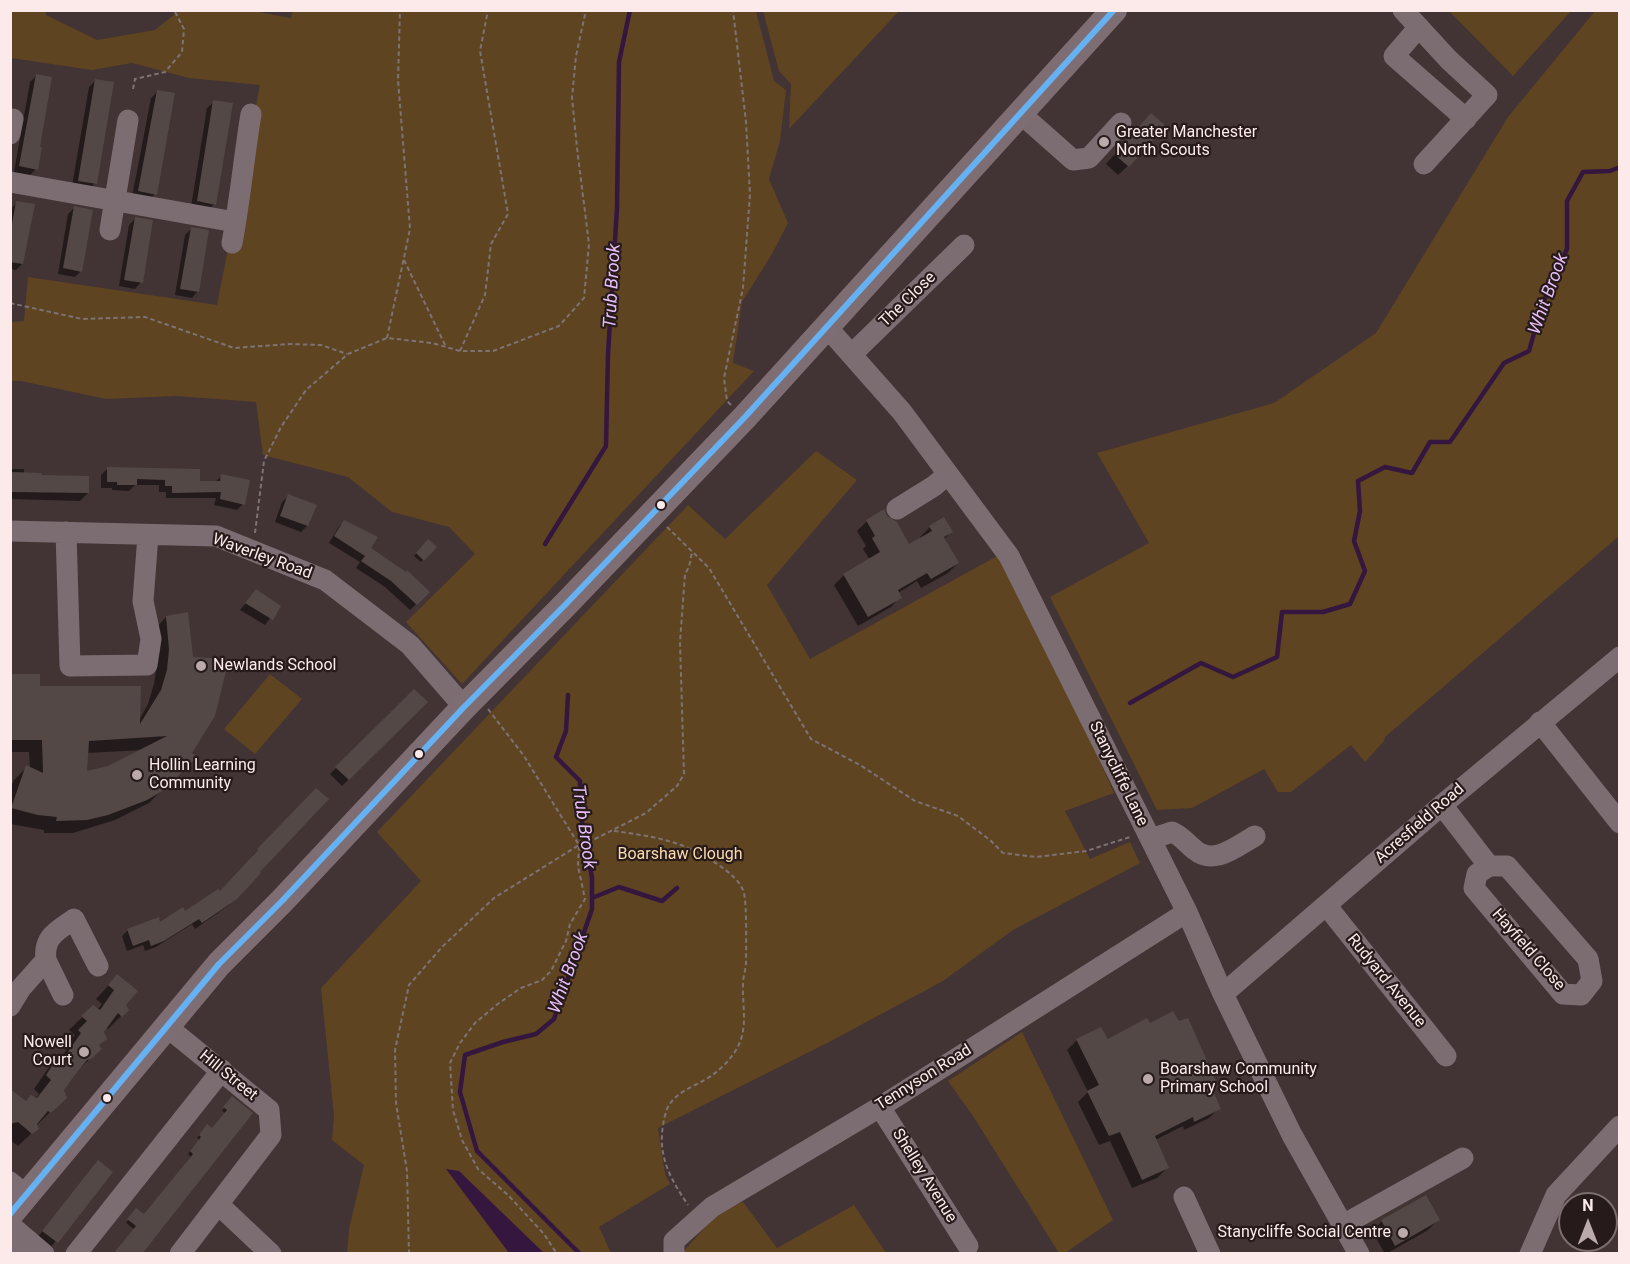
<!DOCTYPE html>
<style>
body{margin:0}
#map{position:relative;width:1630px;height:1264px;overflow:hidden;background:#423334;font-family:Roboto,sans-serif}
canvas{display:block}
.frame{position:absolute;inset:0;border:12px solid #fceaeb;pointer-events:none}
.north{position:absolute;left:1558px;top:1192px;width:60px;height:60px;box-sizing:border-box;background:#261a1a;border:2px solid #7c6d6e;border-radius:50%;rotate:0deg;font-size:16px;font-weight:700;line-height:24px;text-align:center;color:#fceaeb}
.north::after{content:'';display:block;margin:auto;width:21px;height:27px;background:#bbaaab;clip-path:polygon(50% 0,100% 100%,50% 72%,0 100%)}
</style>
<div id="map">
<canvas width="1630" height="1264"></canvas>
<div class="frame"></div>
<div class="north">N</div>
</div>
<script>
const ctx = document.querySelector('canvas').getContext('2d');
ctx.lineJoin = 'round';
function paint(path, color) {
  ctx.fillStyle = color;
  ctx.fill(path, 'evenodd');
}
function strokePath(path, color, width, dash) {
  ctx.strokeStyle = color;
  ctx.lineWidth = width;
  ctx.lineCap = dash ? 'butt' : 'round';
  ctx.setLineDash(dash || []);
  ctx.stroke(path);
}
function drawText(font, color, halo, rows, align = 'center') {
  ctx.font = font + ' Roboto,sans-serif';
  ctx.lineWidth = 4.5;
  ctx.setLineDash([]);
  ctx.textBaseline = 'middle';
  ctx.strokeStyle = halo;
  ctx.fillStyle = color;
  for (const [text, x, y, turn = 0] of rows) {
    ctx.save();
    ctx.translate(x, y);
    ctx.rotate((+turn || 0) * Math.PI / 180);
    ctx.textAlign = isNaN(turn) ? turn : align;
    if (halo) ctx.strokeText(text, 0, 0);
    ctx.fillText(text, 0, 0);
    ctx.restore();
  }
}
paint(new Path2D(`
 M180,10L253,11L291,18L293,10L756,11L774,81L786,90L780,141L769,179L788,223L772,254L742,302L733,363L754,371L462,684L406,622L475,554L449,527L392,512L348,477L263,455L256,402L176,396L106,399L21,381H11V322L24,321L28,277L217,305L260,85L189,78L132,63L92,70L11,58L10,11H46V15L97,40L155,30Z
 M763,11V10L899,11L789,129L791,84L779,71Z
 M1449,11H1571L1513,76Z
 M1595,11H1620L1619,536L1385,737L1384,741L1365,762L1351,745L1291,792H1278L1264,769L1192,808L1157,810L1050,597L1149,543L1097,453L1274,403L1376,333L1508,117Z
 M816,451L857,480L767,585L810,659L999,555L1065,684L1114,793L1065,811L1090,859L1130,842L1140,863L1013,930L943,981L829,1042L658,1128L665,1174L670,1184L599,1227L611,1253H347L349,1229L364,1165L332,1140L334,1116L321,988L421,881L377,832L688,505L725,539Z
 M270,674L302,699L255,754L224,729Z
 M1022,1032L1113,1220L1065,1253H1059L973,1116L948,1081Z
 M743,1202L777,1248L854,1205L886,1253L681,1254L720,1211Z`), '#5f4421');
paint(new Path2D(`
 M446,1169L459,1171L544,1253H509Z`), '#34163e');
paint(new Path2D(`
 M36,76V169L30,175L14,172L30,82Z
 M96,80L95,183L89,189L72,186L89,87Z
 M157,92L155,194L149,200L132,197L151,98Z
 M214,102V204L208,210L191,207L207,108Z
 M1141,124L1128,166L1118,175L1106,164Z
 M17,203L22,264L16,270L10,269V209Z
 M74,208L81,271L75,277L58,274L68,214Z
 M135,219L141,282L135,289L119,286L129,225Z
 M191,229L198,291L192,298L175,295L185,235Z
 M108,468L198,482H215L222,476L243,504L237,510L214,505L216,498H166V492H159V485H135L129,491L112,490V488H101V475Z
 M10,469H24V474L88,493L80,501L10,499Z
 M289,496L315,506L307,526L301,532L275,522L282,502Z
 M344,521L369,549L428,592L410,610L385,587L356,568L360,562L329,543L338,528Z
 M867,521L909,546L921,539L920,537L930,527L951,532L944,539L958,563L948,573L921,588L917,581L898,593L900,597L891,607L858,626L834,585L844,575L870,560L863,549L866,546L857,531Z
 M428,541L435,547L421,562L414,556Z
 M256,591L279,606L265,625L240,610Z
 M166,617L190,754L195,757L149,803L115,820L73,833H44V830L10,824V789L14,780L27,767L30,769L29,752H10V675L38,688L139,720L148,704L154,684L157,663L153,631ZM144,750L109,767L85,773L87,753Z
 M414,691L426,702L342,786L330,774Z
 M316,790L258,872L259,873L229,905L195,929L192,924L156,947L145,951L143,945L127,951L122,936L128,930L159,924L185,913L219,893L253,857L252,856Z
 M117,976L124,1005L127,1010L108,1029L106,1027L98,1046L100,1049L76,1072L62,1090L51,1111L36,1126L37,1128L18,1146L10,1140V1091L25,1103L35,1099L39,1094L34,1089L47,1070L60,1056L62,1057L68,1047L66,1044L75,1035L69,1030L93,1007L97,1010L102,1004L96,999Z
 M1077,1040L1107,1041L1214,1081L1209,1086L1219,1108L1209,1118L1184,1130L1183,1126L1155,1140L1167,1168L1157,1178L1132,1188L1110,1141L1099,1145L1078,1102L1088,1092L1067,1050Z
 M232,1098L251,1114L134,1229L126,1223L134,1213L144,1216L191,1157L188,1154L200,1140L197,1138L205,1129L212,1130L225,1113L222,1111Z
 M92,1169L111,1173L50,1248L37,1238Z
 M1438,1220L1428,1230L1386,1254H1385L1372,1231L1382,1221Z`), '#0007');
strokePath(new Path2D(`
 M545,544L606,446L608,354L617,208L619,62L630,10
 M568,695L566,731L556,757L580,781V810L592,878V909L554,1019L536,1034L503,1042L465,1055L460,1092L477,1151L580,1254
 M1130,703L1201,663L1233,677L1277,657L1282,612H1323L1350,604L1365,571L1354,541L1360,511L1358,481L1385,467L1412,473L1430,442H1450L1504,363L1529,351L1542,305L1567,249V201L1583,172L1610,171L1620,167
 M592,898L619,887L662,901L677,888`), '#34163e', 4.5);
paint(new Path2D(`
 M36,74L52,77L40,147H42L38,170L19,166Z
 M95,79L114,82L97,184L78,181Z
 M157,90L175,93L157,195L138,191Z
 M213,100L233,103L216,205L197,201Z
 M1151,113L1166,126L1129,167L1114,154Z
 M16,201L35,204L23,264L10,262V236Z
 M74,206L93,210L82,272L63,268Z
 M135,217L153,220L143,283L124,280Z
 M191,227L209,230L199,292L180,289Z
 M107,467L200,469V481H220L221,474L250,480L245,505L220,499L221,492L172,493V486H165V480L137,479V485H117V482H107Z
 M11,472L42,473L41,475L89,476V493L11,492Z
 M288,494L317,505L308,526L280,516Z
 M884,509L887,516L897,522L909,544L932,531L929,526L944,517L953,532L944,537L959,563L931,579L927,573L898,590L902,598L868,617L843,574L880,552L872,538L875,536L866,520Z
 M344,520L378,537L371,548L406,572L407,570L430,592L417,605L391,581L361,561L365,556L334,536Z
 M428,539L437,547L424,561L416,553Z
 M256,589L281,606L273,620L245,603Z
 M188,612L193,657L229,659L215,716L192,753L197,757L164,790L147,800L108,815L87,820L56,821L57,817L38,815L11,808L26,765L43,773L42,740H10V674H40V686H141L140,724L161,690L167,670L169,649L166,616ZM167,736L108,766L87,771L89,741Z
 M414,689L428,702L349,780L335,767Z
 M316,788L329,799L260,872L261,873L237,899L202,923L199,919L164,941L151,946L149,940L133,946L127,929L159,917L160,922L183,907L185,911L218,889L220,891L258,850L257,849Z
 M117,974L138,991L126,1005L129,1010L122,1017L118,1013L104,1032L107,1039L99,1045L102,1049L91,1059L87,1060L74,1076L64,1090L67,1098L51,1113L48,1111L37,1124L39,1129L32,1134L18,1122L10,1124V1089L26,1101L31,1095L37,1098L51,1080L46,1075L60,1054L65,1056L81,1033L78,1030L87,1021L81,1016L93,1005L100,1010L114,990L108,985Z
 M1173,1011L1179,1021L1188,1018L1216,1081L1210,1084L1221,1109L1194,1122L1193,1117L1155,1136L1169,1168L1142,1180L1120,1132L1109,1136L1087,1091L1099,1085L1076,1039L1101,1027L1108,1039L1147,1018L1150,1023Z
 M232,1096L253,1113L142,1254H113L136,1226L127,1219L136,1208L144,1214L193,1154L190,1151L201,1137L199,1135L207,1124L212,1128L227,1110L223,1107Z
 M98,1160L113,1172L58,1243L42,1231Z
 M1426,1195L1440,1220L1395,1246L1381,1220Z`), '#544847');
strokePath(new Path2D(`
 M133,89L135,79L165,72L182,52L184,29L174,10
 M404,260L446,347
 M10,303L82,319L145,317L234,348L290,344L321,345L347,354
 M387,338L410,229L398,80L400,10
 M460,351L485,295L491,244L508,214L480,51L488,10
 M731,405L727,401L724,378L743,288L750,194L746,122L733,10
 M667,527L709,568L811,739L860,765L915,801L958,816L990,840L1003,853L1036,857L1086,851L1130,837
 M255,533L264,461L281,427L306,390L348,354L387,338L432,343L460,351H493L559,326L584,298L589,244L577,148L572,98L576,56L586,10
 M488,709L524,756L579,845L578,866L585,899L570,924L566,941L551,971L542,980L521,988L499,1003L475,1023L460,1043L450,1063L453,1110L462,1140L478,1169L508,1195L544,1234L557,1254
 M614,831C636,834 659,837 681,845C699,852 739,873 744,893C747,908 746,945 746,962C746,969 743,976 743,984C742,1007 749,1029 736,1050C730,1060 721,1069 711,1076C695,1087 672,1092 666,1112C655,1150 667,1174 688,1205
 M409,1254L407,1171L396,1103L395,1050L409,985L442,947L494,898L579,845L597,838L646,813L677,786L684,774L680,642L685,574L689,567L692,552`), '#7e7275', 2, [4.5, 3]);
strokePath(new Path2D(`
 M1403,10L1449,60L1487,95L1424,164
 M1419,27L1394,56L1466,119
 M1021,114L1073,160L1089,158L1121,123
 M10,134L13,119
 M10,182L235,222
 M110,230L128,120
 M232,243C240,200 244,157 251,114
 M826,326L902,412L1009,556L1187,912L1223,994L1292,1135L1359,1254
 M852,354L964,245
 M897,509L934,486L948,474
 M10,531L216,536L325,580L410,645L464,707
 M66,532L70,666L147,665L151,639L143,601L148,535
 M1540,722L1620,823
 M1442,805L1489,866H1507L1588,959L1592,981L1581,995L1563,994L1474,888L1477,874L1489,866
 M1151,839L1172,832C1182,836 1187,844 1195,850C1214,866 1237,846 1255,836
 M1326,905L1446,1056
 M46,960C43,937 57,931 74,919L98,966
 M1223,994L1442,805L1620,657
 M10,1006L21,988L46,960L63,995
 M166,1026L269,1110L271,1135L180,1254
 M880,1107L968,1246
 M10,1182L27,1196
 M1184,1197L1210,1254
 M219,1205L271,1254
 M10,1225L44,1254
 M1343,1225L1463,1158
 M13,1254L28,1240
 M76,1254L222,1070
 M674,1254V1241L712,1207L880,1107L1187,912
 M1530,1254L1556,1195L1620,1126`), '#7c6d73', 21);
strokePath(new Path2D(`
 M10,1215L219,964L282,901L464,707L565,605L745,417L1114,10`), '#7e6d72', 26);
strokePath(new Path2D(`
 M10,1214L219,964L282,901L464,707L565,605L745,417L1114,10`), '#66b1f2', 6);
for (const [x, y, r, color] of [
 [1104,142,6,"#bbaaab"],
 [661,505,5,"#fceaeb"],
 [201,666,6,"#bbaaab"],
 [419,754,5,"#fceaeb"],
 [137,775,6,"#bbaaab"],
 [84,1052,6,"#bbaaab"],
 [1148,1079,6,"#bbaaab"],
 [107,1098,5,"#fceaeb"],
 [1403,1233,6,"#bbaaab"]
]) {
  const dot = new Path2D();
  dot.arc(x, y, r, 0, 2 * Math.PI);
  ctx.fillStyle = color;
  ctx.fill(dot);
  strokePath(dot, '#261a1a', 2);
}
drawText('16px', '#fceaeb', '#261a1a', [
 ["Greater Manchester",1116,133],
 ["North Scouts",1116,151],
 ["Newlands School",213,666],
 ["Hollin Learning",149,766],
 ["Community",149,784],
 ["Nowell",72,1043,"right"],
 ["Court",72,1061,"right"],
 ["Boarshaw Community",1160,1070],
 ["Primary School",1160,1088],
 ["Stanycliffe Social Centre",1391,1233,"right"]
], 'left');
drawText('16px', '#fceaeb', '#261a1a', [
 ["The Close",908,300,-44],
 ["Waverley Road",262,557,20],
 ["Stanycliffe Lane",1118,774,64],
 ["Acresfield Road",1420,824,-41],
 ["Hayfield Close",1528,950,49],
 ["Rudyard Avenue",1386,981,51],
 ["Hill Street",228,1076,39],
 ["Tennyson Road",924,1078,-32],
 ["Shelley Avenue",924,1176,58]
]);
drawText('16px', '#fcdbae', '#261a1a', [
 ["Boarshaw Clough",680,855]
]);
drawText('italic 18px', '#e6bdf8', '#261a1a', [
 ["Trub Brook",613,286,-87],
 ["Whit Brook",1549,294,-70],
 ["Trub Brook",583,827,82],
 ["Whit Brook",569,973,-70]
]);
</script>
